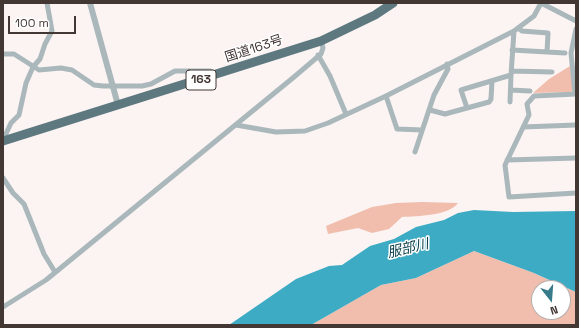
<!DOCTYPE html>
<meta charset="utf-8">
<style>
body{margin:0}
#map{position:relative;width:579px;height:328px;overflow:hidden;background:#fbf4f3;font-family:"Space Grotesk",sans-serif}
canvas{display:block}
.frame{position:absolute;inset:0;border:4px solid #433734;pointer-events:none}
.north{position:absolute;left:531px;top:280px;width:40px;height:40px;box-sizing:border-box;background:#fff;border:1px solid #b4afae;border-radius:50%;rotate:163deg;font-size:11px;font-weight:700;line-height:16px;text-align:center;color:#433734}
.north::after{content:'';display:block;margin:auto;width:14px;height:18px;background:#377b8b;clip-path:polygon(50% 0,100% 100%,50% 72%,0 100%)}
.scale{position:absolute;left:8px;top:16px;width:68px;height:18px;box-sizing:border-box;border:2px solid #433734;border-top:0;padding-left:5px;font-size:12px;line-height:14px;white-space:nowrap;color:#433734;-webkit-text-stroke:3px #fff;paint-order:stroke}
</style>
<div id="map">
<canvas width="579" height="328"></canvas>
<div class="frame"></div>
<div class="north">N</div>
<div class="scale">100 m</div>
</div>
<script>
const ctx = document.querySelector('canvas').getContext('2d');
ctx.lineJoin = 'round';
function paint(path, color) {
  ctx.fillStyle = color;
  ctx.fill(path, 'evenodd');
}
function strokePath(path, color, width, dash) {
  ctx.strokeStyle = color;
  ctx.lineWidth = width;
  ctx.lineCap = dash ? 'butt' : 'round';
  ctx.setLineDash(dash || []);
  ctx.stroke(path);
}
function drawText(font, color, halo, rows, align = 'center') {
  ctx.font = font + ' "Space Grotesk","Noto Sans JP",sans-serif';
  ctx.lineWidth = 3;
  ctx.setLineDash([]);
  ctx.textBaseline = 'middle';
  ctx.strokeStyle = halo;
  ctx.fillStyle = color;
  for (const [text, x, y, turn = 0] of rows) {
    ctx.save();
    ctx.translate(x, y);
    ctx.rotate((+turn || 0) * Math.PI / 180);
    ctx.textAlign = isNaN(turn) ? turn : align;
    if (halo) ctx.strokeText(text, 0, 0);
    ctx.fillText(text, 0, 0);
    ctx.restore();
  }
}
paint(new Path2D(`
 M570,66L573,90L571,92L533,93L549,79Z
 M422,202L458,203C449,216 417,216 402,217L389,229L372,233L358,228L328,234L326,226L372,207L396,203Z
 M474,251L534,273L576,292V325H311L381,285L416,278ZM539,288H563V312H539Z`), '#f1beae');
paint(new Path2D(`
 M474,210L513,212L576,211V292L534,273L474,251L416,278L381,285L311,325H229L296,279L329,266L342,265L370,246L394,239L416,227L444,220L458,213Z`), '#3cabc3');
strokePath(new Path2D(`
 M541,3L576,21
 M518,28L522,31L548,33L547,52
 M512,50L565,53
 M3,54H14L39,70L61,68L72,70L94,85L103,86H142L151,84L175,71H210L216,74
 M318,55L330,76L346,114
 M512,71L552,72
 M511,90L530,91
 M575,94L571,53L576,29
 M576,94L534,96L527,104L529,115L505,165L509,197L576,193
 M386,96L397,129L422,130
 M510,102L511,75
 M467,108L461,90L511,75L514,31
 M430,110L445,114L489,102L491,99L492,81
 M236,125L276,132L305,131L328,123L386,96L514,31L534,16L541,3
 M523,127L576,125
 M3,140L11,123L19,115L26,83L33,67L40,59L45,44L52,31L47,3
 M415,152L434,95L448,69L447,64
 M507,160L576,158
 M3,178L13,193L24,204L44,254L55,272
 M3,307L46,280L294,77L321,54L323,48L321,41`), '#aab7bb', 5);
strokePath(new Path2D(`
 M90,3L118,105`), '#aab7bb', 6);
strokePath(new Path2D(`
 M3,141L321,41L375,15L393,3`), '#5e7880', 9);
for (const [x, y, w] of [
 [201,80,30]
]) {
  const box = new Path2D();
  box.roundRect(x - w / 2, y - 10, w, 20, 3);
  ctx.fillStyle = '#fff';
  ctx.fill(box);
  strokePath(box, '#433734', 1);
}
drawText('bold 12px', '#433734', null, [
 ["163",201,80]
]);
drawText('13px', '#433734', '#fff', [
 ["国道163号",254,49,-18]
]);
drawText('italic 14px', '#0e404a', '#fff', [
 ["服部川",408,249,-13]
]);
</script>
